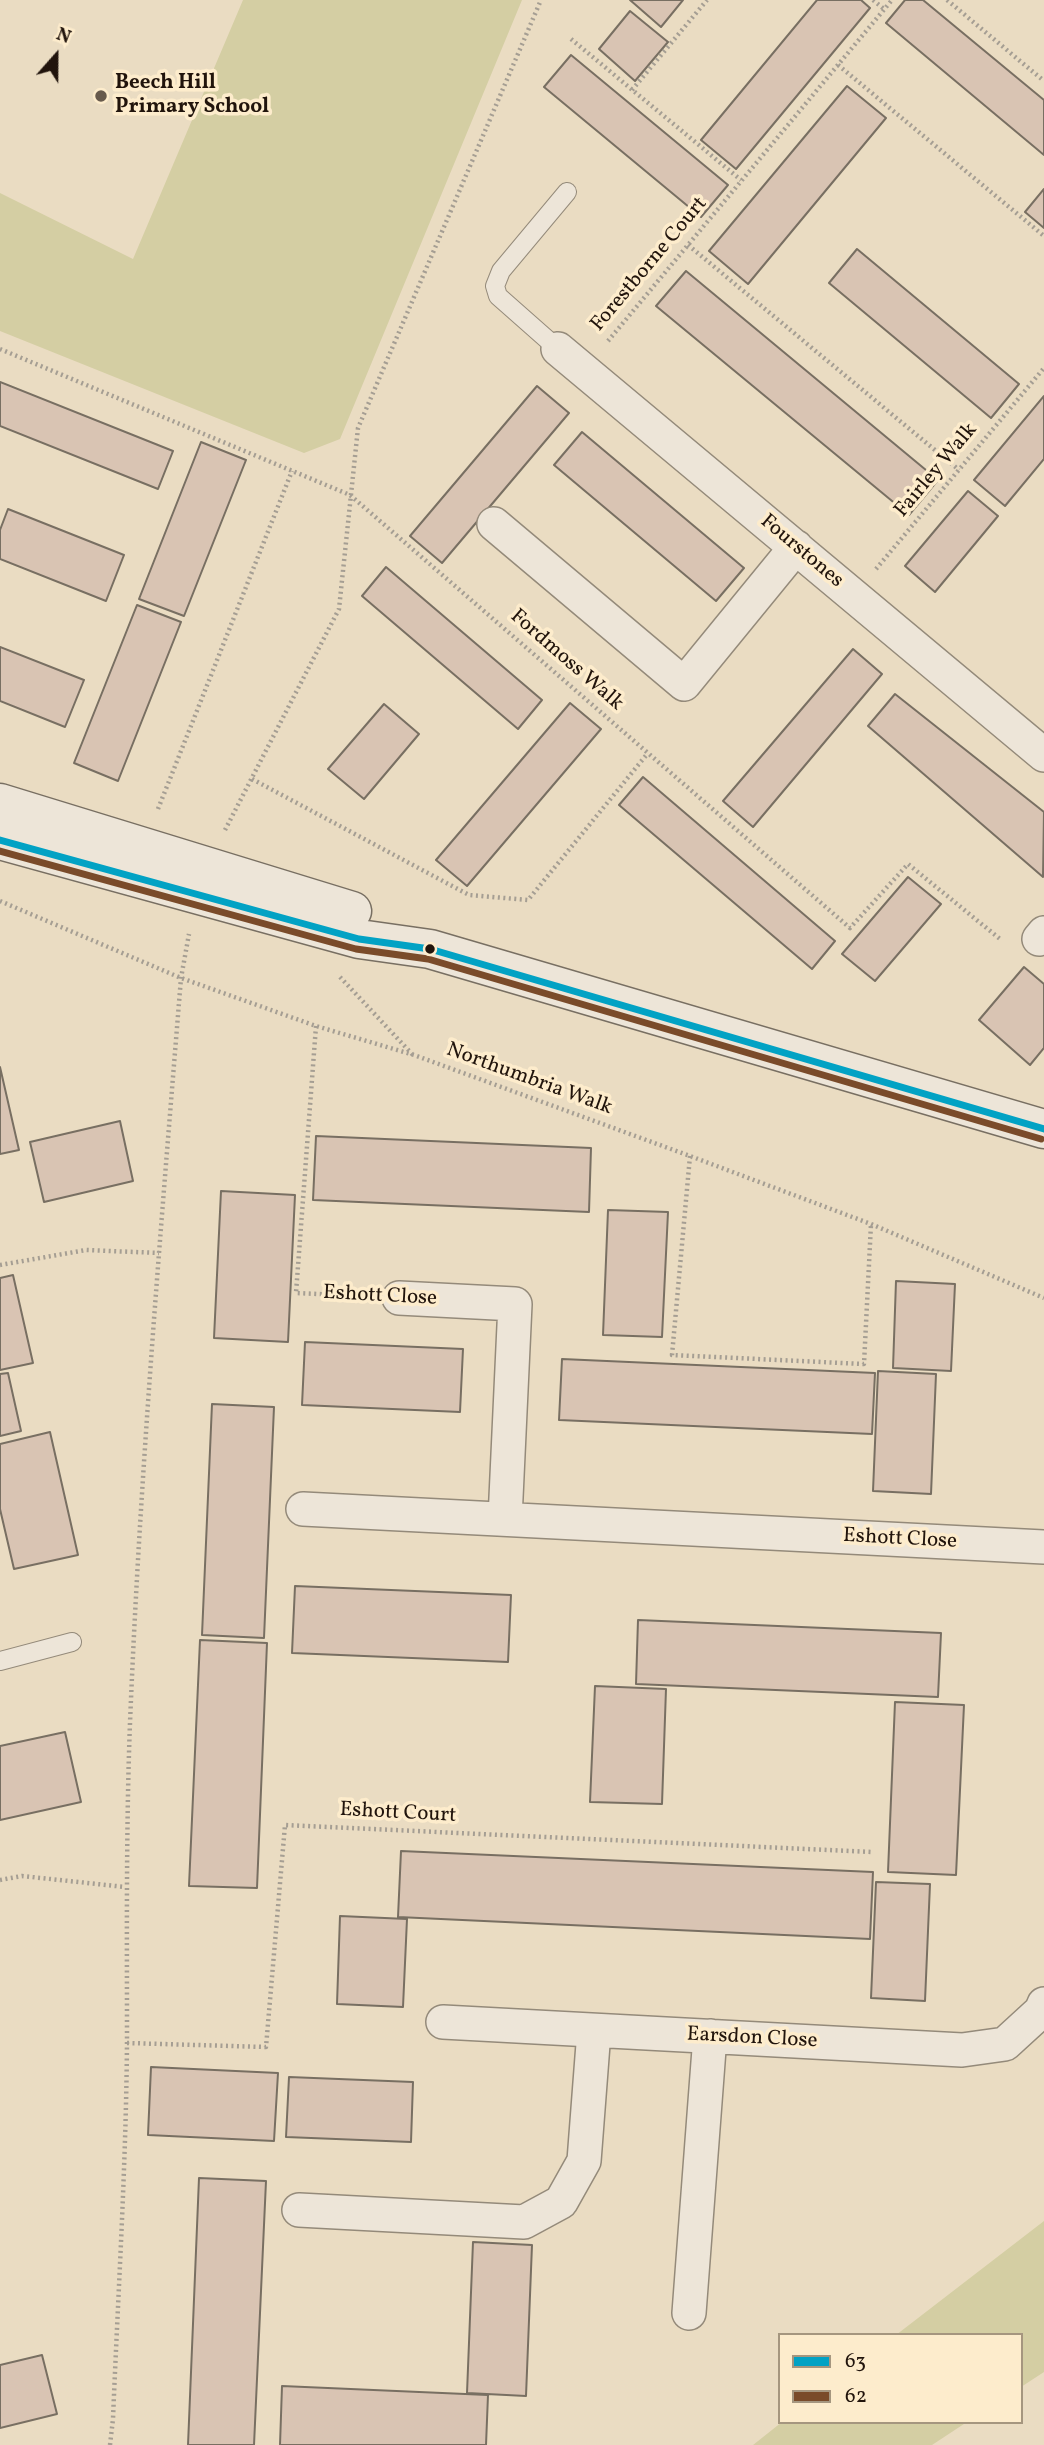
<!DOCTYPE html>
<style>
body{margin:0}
#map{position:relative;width:1044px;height:2445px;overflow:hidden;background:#eadcc2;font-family:Vollkorn,serif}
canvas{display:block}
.legend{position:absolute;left:778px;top:2333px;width:245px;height:91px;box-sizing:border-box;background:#fdeccc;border:2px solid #a5967f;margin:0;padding:9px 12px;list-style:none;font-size:21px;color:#21140c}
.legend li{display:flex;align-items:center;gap:14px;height:35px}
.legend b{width:35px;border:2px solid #a5967f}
.north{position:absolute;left:21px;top:21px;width:70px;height:70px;-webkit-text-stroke:5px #fdeccc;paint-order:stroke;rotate:21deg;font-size:19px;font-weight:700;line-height:28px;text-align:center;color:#21140c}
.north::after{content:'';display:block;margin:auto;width:24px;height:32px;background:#21140c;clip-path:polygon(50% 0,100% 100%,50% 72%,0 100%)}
</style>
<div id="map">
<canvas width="1044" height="2445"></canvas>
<ul class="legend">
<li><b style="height:9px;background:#02a2c4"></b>63</li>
<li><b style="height:9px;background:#7a4b2a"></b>62</li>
</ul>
<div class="north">N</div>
</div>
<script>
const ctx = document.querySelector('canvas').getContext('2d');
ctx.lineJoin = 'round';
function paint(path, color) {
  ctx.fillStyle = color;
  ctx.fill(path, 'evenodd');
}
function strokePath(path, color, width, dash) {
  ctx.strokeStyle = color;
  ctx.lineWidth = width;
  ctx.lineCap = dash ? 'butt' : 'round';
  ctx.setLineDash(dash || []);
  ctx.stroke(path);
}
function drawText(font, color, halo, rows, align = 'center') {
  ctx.font = font + ' Vollkorn,serif';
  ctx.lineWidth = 7;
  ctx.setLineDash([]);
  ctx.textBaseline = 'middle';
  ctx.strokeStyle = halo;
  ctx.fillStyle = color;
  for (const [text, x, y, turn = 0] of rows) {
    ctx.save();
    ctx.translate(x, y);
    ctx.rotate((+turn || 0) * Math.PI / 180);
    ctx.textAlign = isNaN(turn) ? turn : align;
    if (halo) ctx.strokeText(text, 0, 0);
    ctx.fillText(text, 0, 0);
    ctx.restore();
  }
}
paint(new Path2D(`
 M243,0H522L340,439L304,453L0,331V193L133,259Z
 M1044,2221V2372L1021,2387V2335H896Z
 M782,2422H967L932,2445H753Z`), '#d4cea3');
const building = new Path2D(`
 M630,0H683L661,27Z
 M817,0H861L870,8L736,169L701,140Z
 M905,0H923L1044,100V155L886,23Z
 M630,11L668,42L635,81L599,49Z
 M571,55L728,185L701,217L544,87Z
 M847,86L886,118L748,284L709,251Z
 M1044,189V228L1025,212Z
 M857,249L1019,384L991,418L829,283Z
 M686,271L938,480L909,515L656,306Z
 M0,382L173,451L158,489L0,426Z
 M537,386L569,413L442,563L410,536Z
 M1044,396V459L1005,506L974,480Z
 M582,432L744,568L716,601L554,465Z
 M201,442L246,460L184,616L139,599Z
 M968,491L998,516L935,592L905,566Z
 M8,509L124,555L106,601L0,559V530Z
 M386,567L542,700L518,729L362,596Z
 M137,605L181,622L118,781L74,763Z
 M0,647L84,680L65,727L0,701Z
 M853,649L882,674L753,827L723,801Z
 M895,694L1044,812L1043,877L868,726Z
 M570,703L601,729L467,886L436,860Z
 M384,704L419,734L364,799L328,769Z
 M643,777L835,941L812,969L619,805Z
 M908,877L941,904L875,981L842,954Z
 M1024,967L1044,984V1048L1030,1065L979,1020Z
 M0,1067L19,1150L0,1154Z
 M120,1121L133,1181L44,1202L30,1142Z
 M316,1136L591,1148L589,1212L313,1200Z
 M221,1191L295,1195L288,1342L214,1338Z
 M608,1210L668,1212L662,1337L603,1335Z
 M13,1275L33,1363L0,1370V1278Z
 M896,1281L955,1284L951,1371L893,1368Z
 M305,1342L463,1349L460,1412L302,1405Z
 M562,1359L875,1373L872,1434L559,1420Z
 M878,1371L936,1374L931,1494L873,1491Z
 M8,1373L21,1431L0,1436V1374Z
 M212,1404L274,1407L264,1638L202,1635Z
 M50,1432L78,1555L14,1569L0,1509V1444Z
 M295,1586L511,1595L508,1662L292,1653Z
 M638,1620L941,1633L938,1697L636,1684Z
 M200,1640L267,1643L257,1888L189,1886Z
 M595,1686L666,1689L662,1804L590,1802Z
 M895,1702L964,1705L956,1875L888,1872Z
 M65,1732L81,1802L0,1820V1746Z
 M401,1851L873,1872L870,1939L398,1917Z
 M876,1882L930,1884L925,2001L871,1998Z
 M340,1916L407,1919L403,2007L337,2004Z
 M151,2067L278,2073L274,2141L148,2135Z
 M289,2077L413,2082L411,2142L286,2137Z
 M199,2178L266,2181L254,2445H188Z
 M473,2242L532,2245L526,2396L467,2393Z
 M42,2355L57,2414L0,2428V2365Z
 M282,2386L488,2395L486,2445H280Z`);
paint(building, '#d9c4b3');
strokePath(building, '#786f62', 2);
const lane = new Path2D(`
 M558,349L498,296L495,286L501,271L567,192
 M0,1661L72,1642`);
const street = new Path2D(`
 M558,349L1044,755
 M494,524L684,684L796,547
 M1039,939L1044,933
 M399,1298L515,1304L505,1519
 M303,1509L1044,1547
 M443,2022L962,2050L1005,2044L1041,2011L1044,2004
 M299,2210L524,2222L561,2202L584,2161L594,2031
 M689,2313L710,2036`);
const secondary = new Path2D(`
 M0,803L352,911
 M0,840L359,939L430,949L1044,1129`);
strokePath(lane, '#948a7a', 20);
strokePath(street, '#948a7a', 36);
strokePath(secondary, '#786f62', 41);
strokePath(new Path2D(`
 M873,0L884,9
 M947,0L1044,81
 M571,39L741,180
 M838,65L1044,236
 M632,90L707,0
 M688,245L959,470
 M608,341L892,0
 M0,349L350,495L850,928L908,864L1000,939
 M876,569L1044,368
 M252,779L469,895L528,900L648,753
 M158,809L292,471
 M225,830L339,609L358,428L541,0
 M0,901L181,978L316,1026L414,1055L690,1156L871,1224L1044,1298
 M340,977L413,1055
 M316,1026L296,1293L361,1296
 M690,1156L672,1355L864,1364L871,1224
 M0,1265L86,1250L159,1253
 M0,1880L22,1876L125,1887
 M127,2043L266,2047L285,1825L872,1852
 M110,2445L113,2419C118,2294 126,2168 127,2042C127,1936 126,1830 130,1723C140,1474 161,1226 181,978L189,934`), '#a59e93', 4.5, [2, 3.5]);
strokePath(lane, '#ede5d8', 18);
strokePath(street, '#ede5d8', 33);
strokePath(secondary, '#ede5d8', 38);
strokePath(new Path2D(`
 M0,840L359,939L430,949L1044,1129`), '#02a2c4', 7);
strokePath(new Path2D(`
 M0,851L356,949L428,959L1041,1139`), '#7a4b2a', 7);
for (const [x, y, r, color] of [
 [101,96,7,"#675a4c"],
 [430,949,6,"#21140c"]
]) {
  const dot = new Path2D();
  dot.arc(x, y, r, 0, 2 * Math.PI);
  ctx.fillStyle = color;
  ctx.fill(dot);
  strokePath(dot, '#fdeccc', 2.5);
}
drawText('bold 21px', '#21140c', '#fdeccc', [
 ["Beech Hill",115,84],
 ["Primary School",115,108]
], 'left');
drawText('21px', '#21140c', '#fdeccc', [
 ["Forestborne Court",650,265,-50],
 ["Fairley Walk",937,471,-50],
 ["Fourstones",801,552,40],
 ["Fordmoss Walk",566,661,41],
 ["Northumbria Walk",529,1080,20],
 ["Eshott Close",380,1297,3],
 ["Eshott Close",900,1540,3],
 ["Eshott Court",398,1814,3],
 ["Earsdon Close",752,2039,3]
]);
</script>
